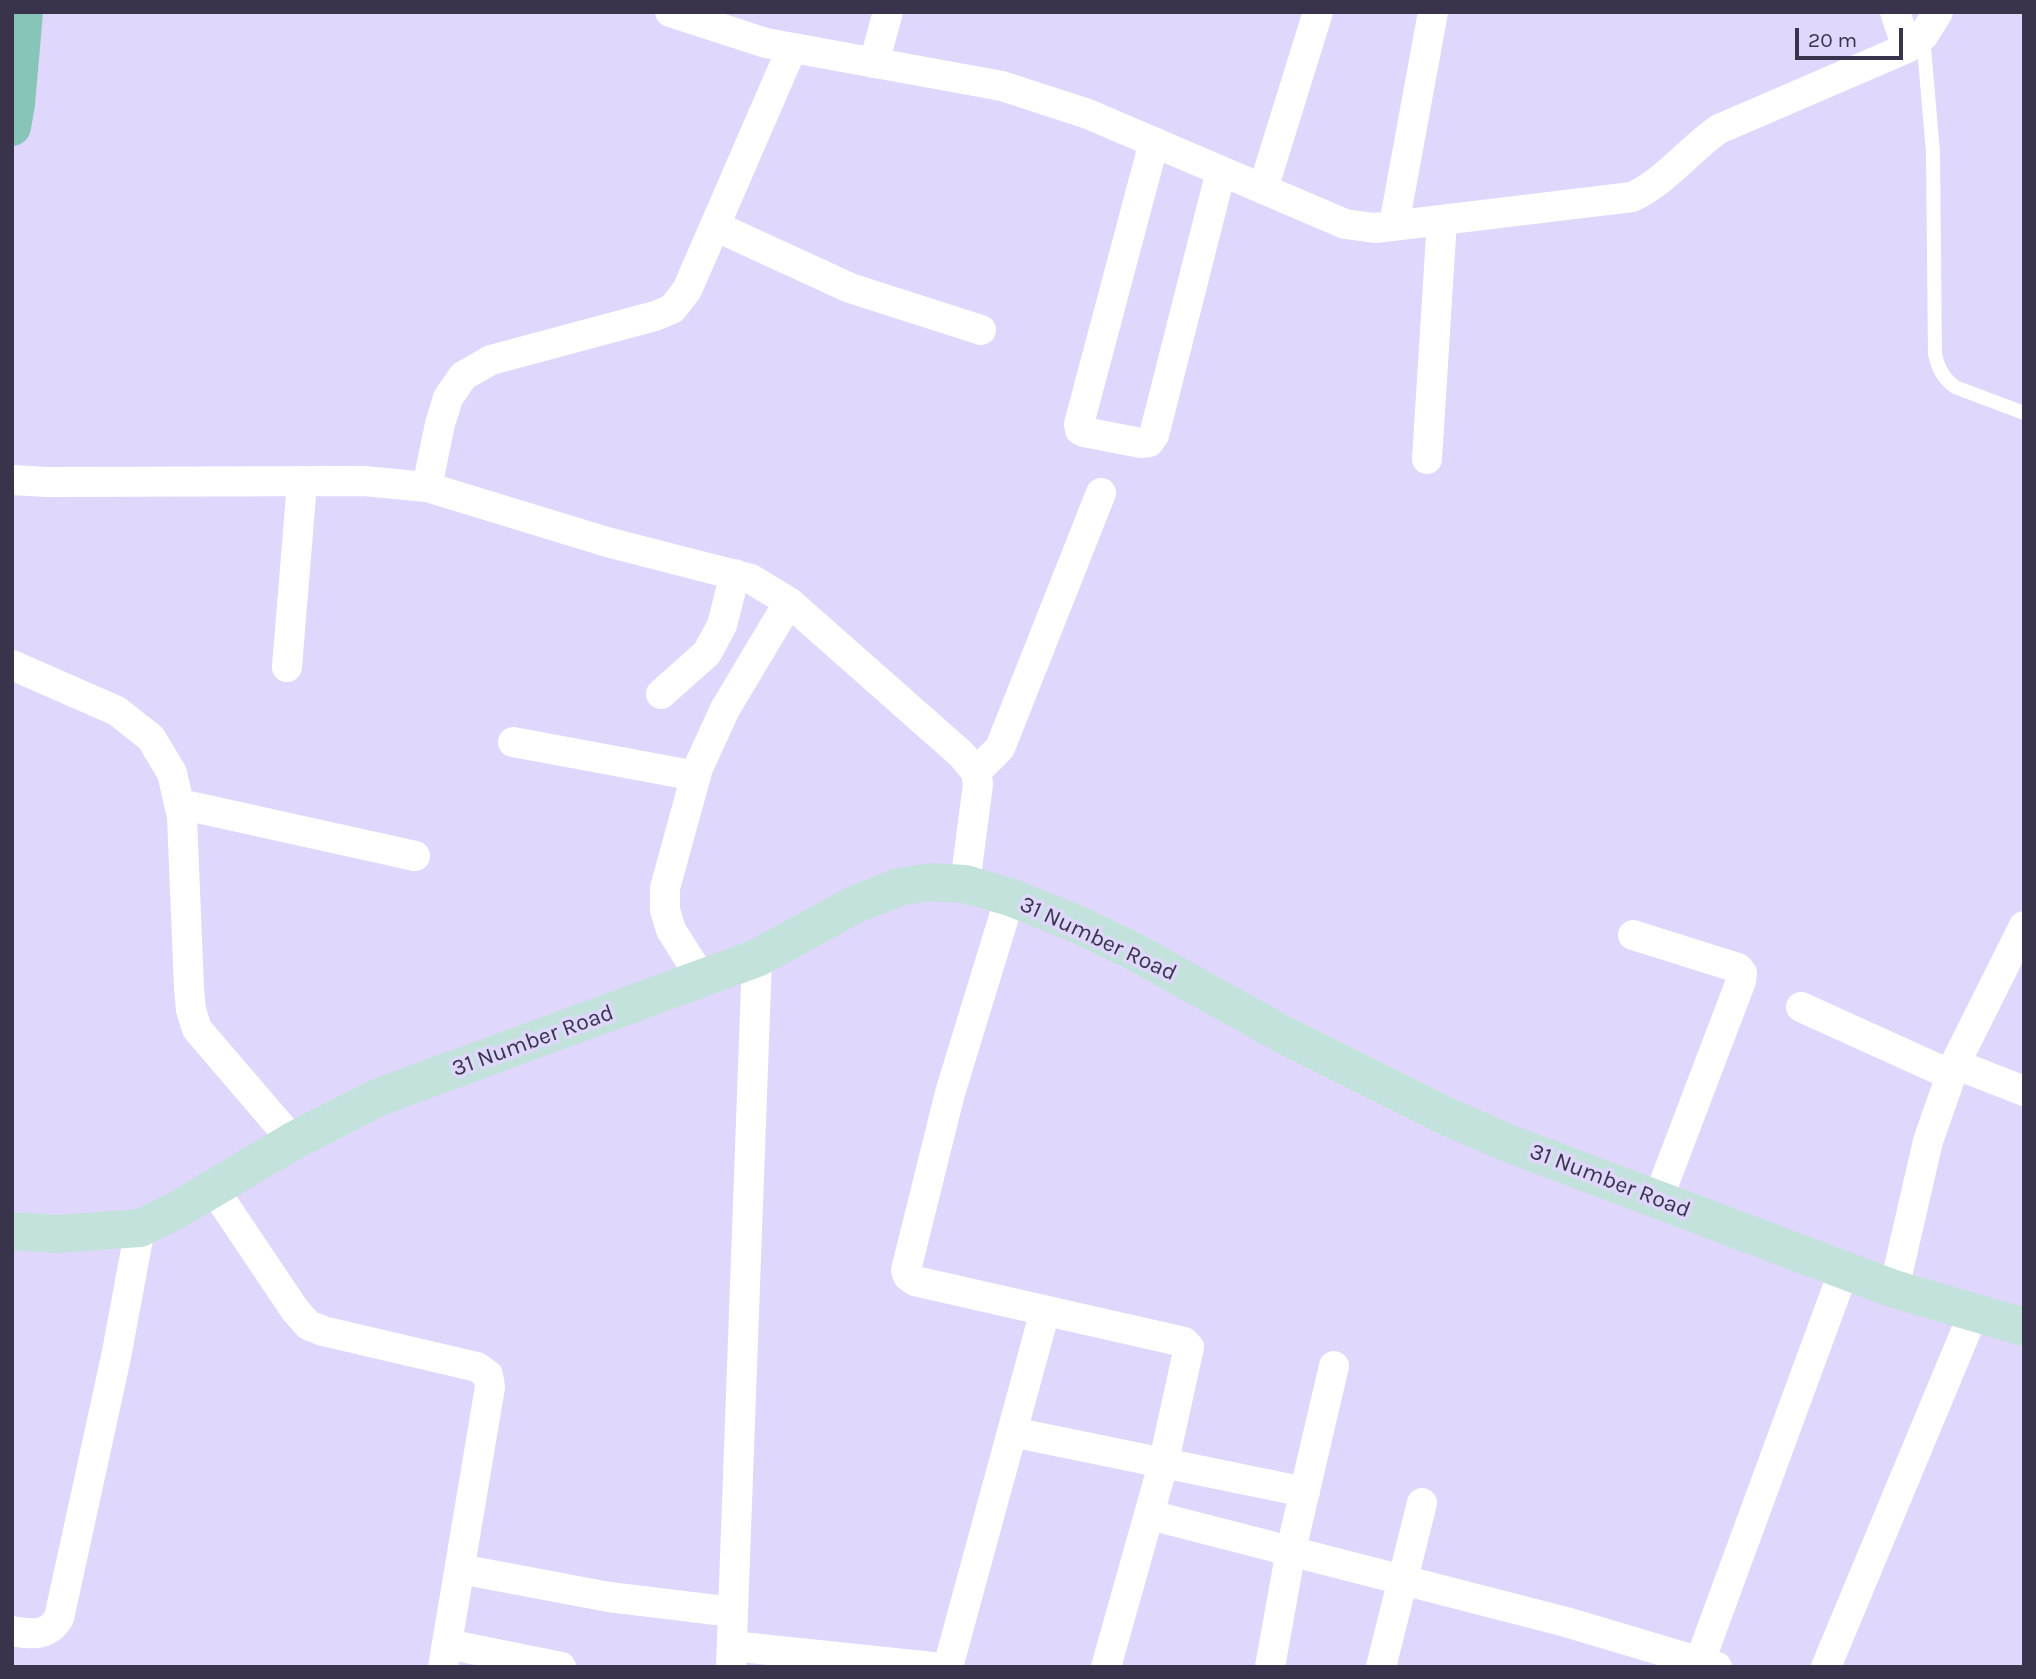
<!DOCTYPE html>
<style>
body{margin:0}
#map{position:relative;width:2036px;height:1679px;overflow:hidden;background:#e0d7fd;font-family:Karla,sans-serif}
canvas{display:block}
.frame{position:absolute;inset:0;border:14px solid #39334b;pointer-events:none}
.scale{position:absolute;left:1795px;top:28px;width:108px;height:32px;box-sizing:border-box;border:4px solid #39334b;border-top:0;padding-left:9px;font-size:21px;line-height:24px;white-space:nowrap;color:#39334b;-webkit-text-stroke:5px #e0d7fd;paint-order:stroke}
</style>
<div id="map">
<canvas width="2036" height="1679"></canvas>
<div class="frame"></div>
<div class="scale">20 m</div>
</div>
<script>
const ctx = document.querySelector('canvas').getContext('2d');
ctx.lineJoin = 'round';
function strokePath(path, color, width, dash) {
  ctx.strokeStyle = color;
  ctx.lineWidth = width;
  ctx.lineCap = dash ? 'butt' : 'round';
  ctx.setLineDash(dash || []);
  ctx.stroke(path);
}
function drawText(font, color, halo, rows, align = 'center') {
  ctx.font = font + ' Karla,sans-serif';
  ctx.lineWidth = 7;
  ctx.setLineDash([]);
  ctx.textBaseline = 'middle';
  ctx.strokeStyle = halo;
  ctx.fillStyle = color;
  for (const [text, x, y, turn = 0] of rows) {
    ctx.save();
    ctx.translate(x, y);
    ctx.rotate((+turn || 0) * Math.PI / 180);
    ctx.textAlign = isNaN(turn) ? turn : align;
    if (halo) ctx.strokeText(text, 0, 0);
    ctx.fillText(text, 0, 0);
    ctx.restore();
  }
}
strokePath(new Path2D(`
 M1923,36L1933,152L1935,354C1938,368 1943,378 1955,387L2024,413`), '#fff', 14);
strokePath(new Path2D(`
 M670,12L766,43L1002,86L1088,114L1345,224L1375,228L1632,197C1664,183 1690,149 1719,129L1907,48L1923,36L1938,12
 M1895,12L1907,48
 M874,63L888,12
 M1154,142L1079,424L1080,430L1084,432L1141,443L1149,442L1154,435L1221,171
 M1263,189L1318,12
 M1394,225L1433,12
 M715,226L850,288L981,330
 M1427,459L1442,220
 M12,480L48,482L363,481L427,487L607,542L751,579L789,602L961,754L976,772L978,784L965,884
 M427,487L440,424L448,398L463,376L491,360L655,316L672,309L687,290L792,48
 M12,665L117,711L151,738L172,773L182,817L189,988L191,1010L197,1029L293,1141
 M287,667L302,483
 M661,694L707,653L722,625L735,574
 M513,742L696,776
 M976,772L1000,748L1101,493
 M180,804L415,856
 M1010,897L950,1093L906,1270L908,1276L915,1281L1184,1342L1189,1347L1164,1461L1106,1667
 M1633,935L1738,968L1742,973L1741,981L1658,1199
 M702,979L671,930L665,910V888L698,768L725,709L789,602
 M1801,1007L1951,1075
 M1955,1064L2024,1091
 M213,1188L295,1310L308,1325L323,1331L477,1367L488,1375L490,1387L443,1667
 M1894,1289L1928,1141L1955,1064L2024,926
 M1012,1432L1305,1492
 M1150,1515L1566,1622L1717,1667
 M460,1569L609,1597L733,1612
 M12,1631C32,1635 48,1636 59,1618L116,1357L140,1228
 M447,1644L561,1667
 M732,1646L933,1667
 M1700,1661L1844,1270
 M731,1667L757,958
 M948,1667L1045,1311
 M1270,1667L1291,1550L1334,1366
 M1381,1667L1422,1503
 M1826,1667L1974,1312`), '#fff', 30);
strokePath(new Path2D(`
 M12,1231L58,1234L140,1228L175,1211L293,1141L379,1097L757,958L856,904L899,887L930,882L965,884L1010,897L1077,924L1133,951L1282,1034L1446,1116L1505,1142L1894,1289L2024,1327`), '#c3e2dc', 38);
strokePath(new Path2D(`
 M12,127L16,104L24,12`), '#86c5b8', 38);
drawText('23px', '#39334b', '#e0d7fd', [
 ["31 Number Road",1098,939,25],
 ["31 Number Road",533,1041,-20],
 ["31 Number Road",1610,1181,21]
]);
</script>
